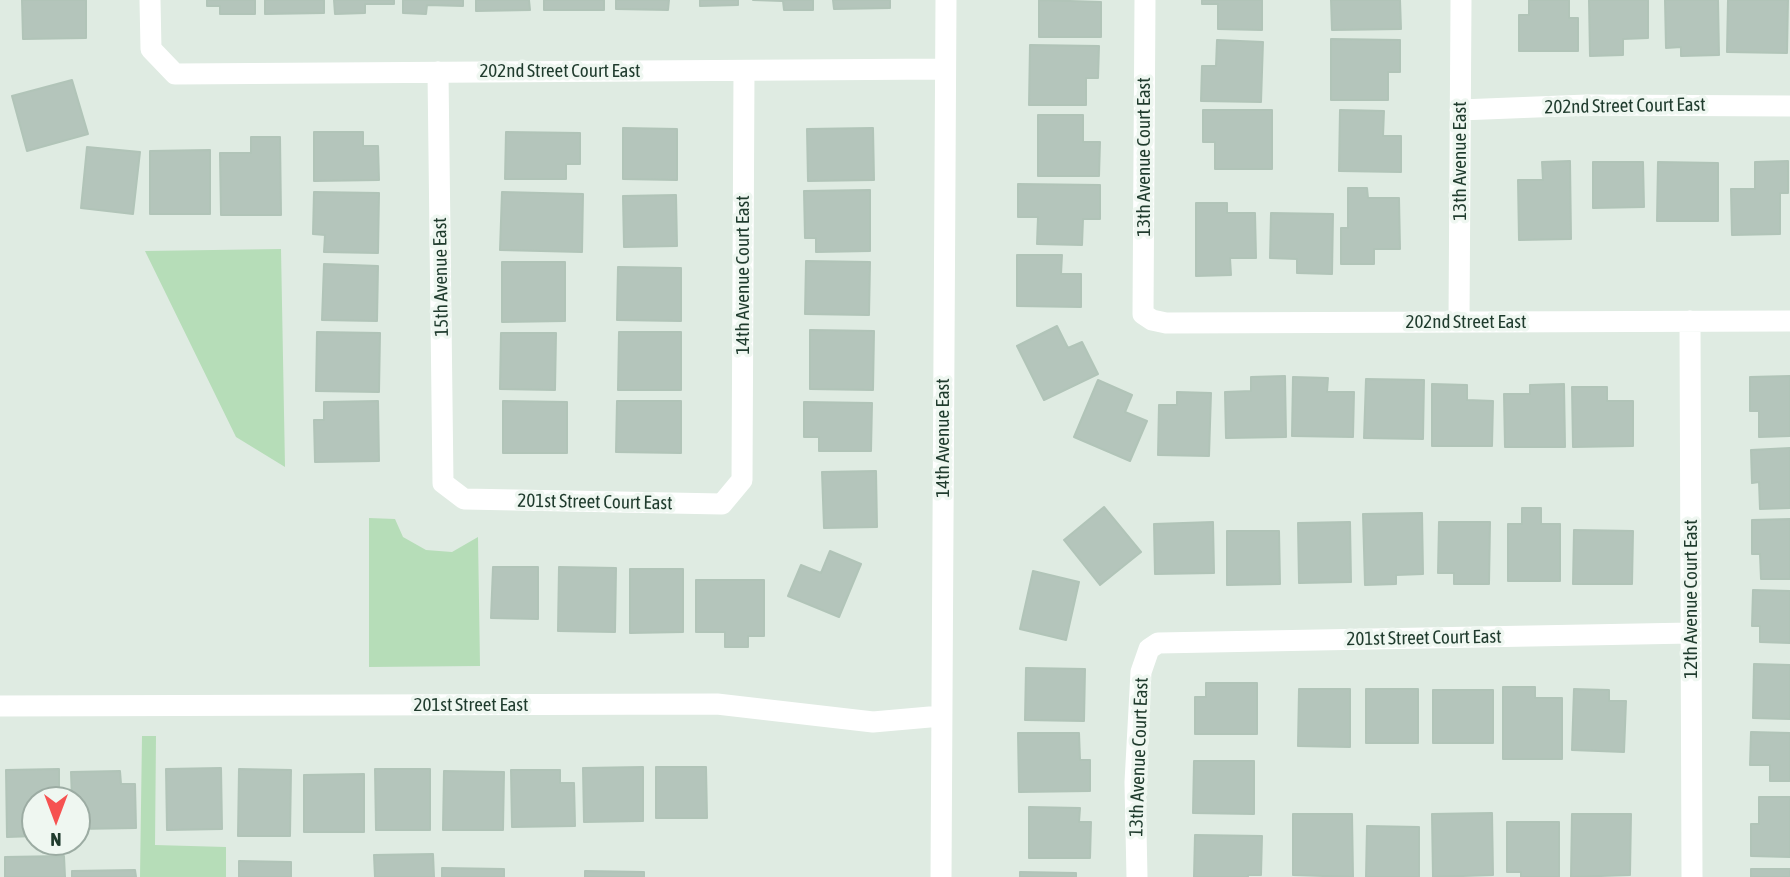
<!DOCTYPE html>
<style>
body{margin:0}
#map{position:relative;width:1790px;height:877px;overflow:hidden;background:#dfebe2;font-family:"Asap Condensed",sans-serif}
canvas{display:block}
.north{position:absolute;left:21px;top:786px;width:70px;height:70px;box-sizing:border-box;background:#eff7f1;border:2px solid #9caca3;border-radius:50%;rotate:180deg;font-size:19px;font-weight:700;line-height:28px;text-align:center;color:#1f3b2d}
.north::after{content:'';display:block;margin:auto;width:24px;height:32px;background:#f65251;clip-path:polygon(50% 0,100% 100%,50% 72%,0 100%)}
</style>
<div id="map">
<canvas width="1790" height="877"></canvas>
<div class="north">N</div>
</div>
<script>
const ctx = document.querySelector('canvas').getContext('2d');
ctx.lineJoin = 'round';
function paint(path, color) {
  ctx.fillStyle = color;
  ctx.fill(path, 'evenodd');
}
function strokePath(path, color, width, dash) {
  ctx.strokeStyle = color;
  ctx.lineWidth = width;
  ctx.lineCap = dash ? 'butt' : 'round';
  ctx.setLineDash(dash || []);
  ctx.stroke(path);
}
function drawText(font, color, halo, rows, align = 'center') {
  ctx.font = font + ' "Asap Condensed",sans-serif';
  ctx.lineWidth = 7;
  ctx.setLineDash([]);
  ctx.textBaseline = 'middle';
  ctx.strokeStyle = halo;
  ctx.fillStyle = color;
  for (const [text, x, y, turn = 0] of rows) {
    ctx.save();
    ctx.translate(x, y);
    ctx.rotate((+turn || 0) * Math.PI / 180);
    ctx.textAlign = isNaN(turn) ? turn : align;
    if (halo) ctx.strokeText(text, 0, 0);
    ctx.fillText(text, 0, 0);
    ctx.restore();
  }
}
paint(new Path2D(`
 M281,249L285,467L236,437L145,251Z
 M369,518L395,519L403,537L426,550L452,552L478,537L480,666L369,667Z
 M142,736H156L155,845L226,847V877H140Z`), '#b6ddb8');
const building = new Path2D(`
 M22,0H86V38L23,39Z
 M207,0H255V14H220V6H207Z
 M265,0H324V13L265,14Z
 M334,0H394V4H365V13L335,14Z
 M403,0H463V6L427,5L426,14L403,13Z
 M476,0H529L530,10L476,11Z
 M544,0H604V10H544Z
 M616,0H669L668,10L616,9Z
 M700,0H738V5L700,6Z
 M753,0H813V10H784L783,1Z
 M833,0H890V8L834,9Z
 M1039,0L1101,2V37H1039Z
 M1202,0H1262V30L1218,29V4H1202Z
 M1331,0H1400L1401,29L1332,30Z
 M1529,0H1569V18H1578V51H1519V15H1529Z
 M1589,0H1648V38L1623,39V55L1590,56Z
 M1665,0H1718L1719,55L1681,56V47L1666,48Z
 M1728,0H1788L1787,53L1727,52Z
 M1331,39L1400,40V72H1388V100H1331Z
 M1217,40L1263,42L1261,102L1201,101L1202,66H1216Z
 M1030,45L1099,46L1098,78H1086V105H1029Z
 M72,80L88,134L27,151L12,96Z
 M1203,110H1272V169H1215V142H1203Z
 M1340,110L1384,111L1383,136H1401V172L1339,171Z
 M1038,115H1083V142H1100L1099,176H1038Z
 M623,128L677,129V180L623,179Z
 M873,128L874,180L808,181L807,129Z
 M314,132H363V146H378L379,180L314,181Z
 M506,132L580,133V164H566V179H505Z
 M251,137H280L281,215H221L220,153H251Z
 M87,147L140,152L133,214L81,208Z
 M210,150V214H150V151Z
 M1570,161L1571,239L1519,240L1518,180H1543L1542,162Z
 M1788,161V193H1780V234L1732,235L1731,189H1755V162Z
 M1593,162H1643L1644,207L1593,208Z
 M1658,162L1718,163V221H1657Z
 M1018,184L1100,185V219H1083L1082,245L1037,244L1038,217H1018Z
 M1348,188H1367L1368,198H1399L1400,249H1374V264H1341V228H1348Z
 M870,190V251L816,252V238H805L804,191Z
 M314,192L379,193L378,253L324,252L325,235L313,234Z
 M502,192L583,194L582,252L500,250Z
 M676,195L677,246L624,247L623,196Z
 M1196,203H1227V213H1255L1256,258H1230L1231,275L1196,276Z
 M1271,213L1333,214L1332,274L1297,273V259L1270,258Z
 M1017,255H1062L1061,274H1081V307L1017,306Z
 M806,261L870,262L869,315L805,314Z
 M502,262H565V321L502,322Z
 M324,264L378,266L377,321L322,320Z
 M618,267L681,268V321L617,320Z
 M1057,326L1068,348L1082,342L1098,374L1044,400L1017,346Z
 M810,330L874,331L873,390L810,389Z
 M317,332L380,333L379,392L316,391Z
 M619,332H681V390H618Z
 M501,333H556L555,390L500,389Z
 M1285,376L1286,437L1226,438L1225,392L1251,391V377Z
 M1790,376V436L1759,437V411H1750V377Z
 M1293,377L1328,378L1327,392H1354L1353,437L1292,436Z
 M1366,379L1424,380L1423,439L1364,438Z
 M1098,380L1132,395L1125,412L1147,421L1130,461L1074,437Z
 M1432,384L1467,385V400L1493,401L1492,446H1432Z
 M1564,384L1565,447H1505L1504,394H1530V385Z
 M1572,387H1607V401H1633V446L1573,447Z
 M1177,392L1211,393L1209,456L1158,455L1159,405H1177Z
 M378,401L379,461L315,462L314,420H324V402Z
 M503,401L567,402V453H503Z
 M617,401H681V453L616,452Z
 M804,402L872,403L871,451H819V437H804Z
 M1790,448V508L1760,509L1759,482L1752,483L1751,450Z
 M876,471L877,527L824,528L822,472Z
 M1104,507L1141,552L1100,585L1064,540Z
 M1522,508H1541V524H1560V581H1508V524H1522Z
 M1422,513L1423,574L1396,575V584L1365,585L1363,514Z
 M1790,519V579H1761L1760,554H1752V520Z
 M1213,522L1214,573L1155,574L1154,524Z
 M1350,522L1351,582L1299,583L1298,523Z
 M1439,522H1490L1489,584H1454V573H1438Z
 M1574,530L1633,531L1632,584H1573Z
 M1227,531H1279L1280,584L1227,585Z
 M830,551L861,564L839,617L788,596L801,565L821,573Z
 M493,567H538V619L491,618Z
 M559,567L616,568L615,632L558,631Z
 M630,569H683V632L630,633Z
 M1033,571L1079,582L1066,640L1020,629Z
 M696,580H764V636H748V647H725V632H696Z
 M1753,590L1790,591V643L1760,642V626H1752Z
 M1754,664L1790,665V719L1753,718Z
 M1026,668L1085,669L1084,721L1025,720Z
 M1206,683H1257V734H1195V697H1206Z
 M1503,687H1535V698H1562V759H1503Z
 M1299,689H1350V747L1298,746Z
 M1366,689H1418V743H1366Z
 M1574,689L1609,690V701H1626L1624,752L1572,750Z
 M1433,690H1493V743H1433Z
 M1751,732L1790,733V781H1770V765H1750Z
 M1018,733H1079L1080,760H1090V791L1019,792Z
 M1194,761H1254V814L1193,813Z
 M643,767V821L584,822L583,768Z
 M656,767H706L707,818H656Z
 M221,768L222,829L167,830L166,769Z
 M59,769V800H35V836L7,837L6,770Z
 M239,769L291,770L290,836H238Z
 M375,769H430V830H376Z
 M511,770H560V783H574L575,826L512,827Z
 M120,771L121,784H135L136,828L77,829V800H72L71,772Z
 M444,771L504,772L503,830H443Z
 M364,774V832H304V775Z
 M1759,797H1790V857L1751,856V824H1759Z
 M1029,807L1080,808L1079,822H1091L1090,858H1029Z
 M1492,813L1493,875L1433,877L1432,814Z
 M1293,814H1352L1353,877L1293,875Z
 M1572,814H1631L1630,875L1571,877Z
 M1507,822H1559V877H1521V872H1507Z
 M1367,826L1419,827V877H1366Z
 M1195,835L1262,836L1261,875H1248V877H1194Z
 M433,854L434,877H375L374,855Z
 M64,856L65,877H5V857Z
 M239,861L291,862V877H239Z
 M442,868L504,869V877H442Z
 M1751,869H1790V877H1751Z
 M135,870L136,877H72V871Z
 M585,871L644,872V877H585Z
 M1020,872L1076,873V877H1020Z`);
paint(building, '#b4c5bb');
strokePath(building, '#b1c4b8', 2);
strokePath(new Path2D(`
 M150,0L151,49L175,74L945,69
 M1145,0L1143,314L1152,320L1166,323L1790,321
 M438,72L443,483L464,499L722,504L742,480L744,71
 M1460,110L1587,105L1790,106
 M1459,321L1461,0
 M1690,321L1692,877
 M0,706L717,704L873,722L941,716
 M941,877L946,0
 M1137,877L1135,782L1141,672L1149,649L1158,643L1691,633`), '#fff', 21);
drawText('19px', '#1f3b2d', '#eff7f1', [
 ["202nd Street Court East",560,71],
 ["202nd Street Court East",1625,106,-1],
 ["13th Avenue Court East",1144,157,-90],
 ["13th Avenue East",1460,161,-90],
 ["14th Avenue Court East",743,275,-90],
 ["15th Avenue East",441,277,-91],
 ["202nd Street East",1466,322],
 ["14th Avenue East",943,438,-90],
 ["201st Street Court East",595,502,1],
 ["12th Avenue Court East",1691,599,-90],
 ["201st Street Court East",1424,638,-1],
 ["201st Street East",471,705],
 ["13th Avenue Court East",1139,757,-88]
]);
</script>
